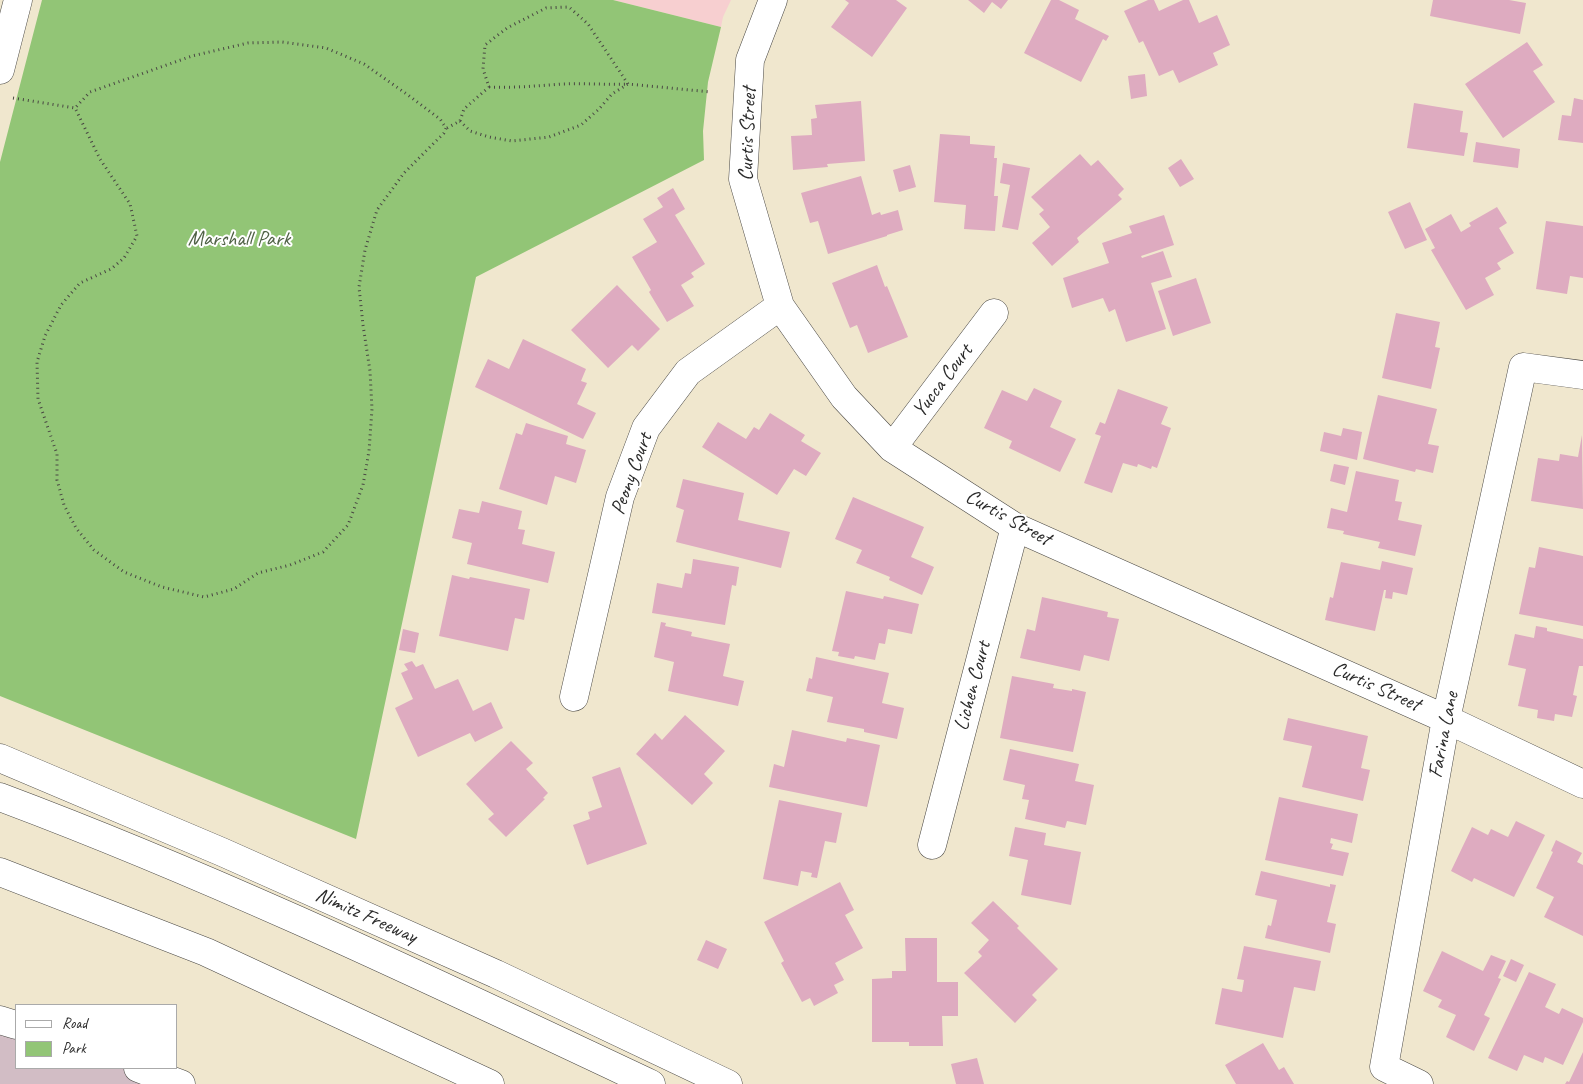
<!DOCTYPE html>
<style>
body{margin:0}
#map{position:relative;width:1583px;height:1084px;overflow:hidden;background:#f0e7ce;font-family:Caveat,sans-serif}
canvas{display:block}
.legend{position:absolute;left:15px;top:1004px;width:162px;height:65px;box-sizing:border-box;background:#fff;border:1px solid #aaa;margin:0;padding:6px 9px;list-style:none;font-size:15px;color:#2b2b2b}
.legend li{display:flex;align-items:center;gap:10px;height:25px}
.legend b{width:25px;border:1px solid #aaa}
</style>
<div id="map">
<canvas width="1583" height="1084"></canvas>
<ul class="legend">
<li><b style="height:6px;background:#fff"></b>Road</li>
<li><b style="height:14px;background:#92c576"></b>Park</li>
</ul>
</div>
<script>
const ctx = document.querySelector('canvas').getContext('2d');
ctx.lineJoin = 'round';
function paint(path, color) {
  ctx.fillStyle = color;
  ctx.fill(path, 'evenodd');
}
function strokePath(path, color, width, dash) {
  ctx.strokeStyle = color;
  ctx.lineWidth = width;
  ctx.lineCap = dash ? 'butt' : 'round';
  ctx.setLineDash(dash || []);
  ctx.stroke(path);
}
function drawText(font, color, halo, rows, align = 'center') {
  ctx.font = font + ' Caveat,sans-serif';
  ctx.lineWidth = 4;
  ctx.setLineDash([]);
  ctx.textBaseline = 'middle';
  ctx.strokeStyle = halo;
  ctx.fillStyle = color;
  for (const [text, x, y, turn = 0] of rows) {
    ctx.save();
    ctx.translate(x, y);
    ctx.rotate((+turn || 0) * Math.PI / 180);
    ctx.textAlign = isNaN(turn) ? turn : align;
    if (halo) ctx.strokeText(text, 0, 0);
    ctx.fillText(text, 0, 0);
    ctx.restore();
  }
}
paint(new Path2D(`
 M613,0H731L723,17L721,27Z`), '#f7cfd0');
paint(new Path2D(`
 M0,1021L16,1027V1068H131L176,1084H0Z`), '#d2bdc5');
paint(new Path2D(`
 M42,0H613L721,27L708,82L703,131L704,160L476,277L356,839L0,696V162Z`), '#92c576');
paint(new Path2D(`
 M845,0H896L907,8L872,57L831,27L849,3Z
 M968,0H1008L1001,9L992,2L984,13Z
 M1051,0H1059L1079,10L1075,19L1109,36L1106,41L1103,39L1081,82L1024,53Z
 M1148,0H1154L1159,11L1183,0H1189L1199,23L1217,15L1230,45L1213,53L1218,65L1179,83L1173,70L1159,76L1143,41L1139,43L1124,11Z
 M1433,0H1509L1526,3L1520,34L1430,16Z
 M1527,42L1543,65L1533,71L1555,102L1503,138L1465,84Z
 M1145,74L1147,96L1131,99L1128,76Z
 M1574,98L1583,100V143L1558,140L1562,115L1571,116Z
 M861,101L865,161L827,164L828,167L793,170L791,136L812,135L811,119L817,118L815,105Z
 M1414,103L1463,111L1460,132L1468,133L1464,156L1407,148Z
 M940,134L970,136V144L995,146L994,158H997L994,196H998L995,231L964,229L966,205L934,202Z
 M1476,142L1520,149L1518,168L1473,162Z
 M1080,154L1091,166L1098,160L1124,189L1118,195L1122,199L1077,238L1079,242L1052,266L1032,243L1050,227L1039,214L1044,210L1031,197Z
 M1181,159L1194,179L1180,187L1168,168Z
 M1003,163L1030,168L1018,230L1002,227L1010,185L1000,183Z
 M910,165L916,187L899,192L893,170Z
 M861,176L872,215L880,212L881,215L898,210L903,230L887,235V236L828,254L818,221L810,223L801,193Z
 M673,188L685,209L675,215L705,264L691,273L694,277L681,285L694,306L667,322L649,292L651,290L632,257L657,242L643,219L663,207L657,198Z
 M1410,202L1427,240L1405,249L1388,212Z
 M1497,207L1507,223L1499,228L1514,253L1497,263L1501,269L1485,278L1494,295L1466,310L1431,250L1435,248L1425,229L1451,214L1461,232L1471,226L1469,223Z
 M1164,215L1174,245L1141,256L1142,258L1163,251L1172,277L1151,283L1166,329L1126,342L1115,309L1109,312L1103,298L1072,308L1063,278L1109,263L1102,243L1132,233L1129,226Z
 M1546,221L1583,226V278L1570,276L1567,294L1536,289Z
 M877,265L885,287L887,286L908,337L868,353L857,325L850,328L832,283Z
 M1196,278L1211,323L1173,336L1158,291Z
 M617,285L660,329L638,351L632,345L608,368L571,330Z
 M1396,313L1440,322L1435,347L1440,348L1431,389L1382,378Z
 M523,339L586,369L581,381L587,383L577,404L596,413L583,439L475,387L488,359L509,369Z
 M1034,388L1062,401L1050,427L1076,439L1060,472L1009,448L1012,441L984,428L1002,390L1027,401Z
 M1118,389L1168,407L1161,424L1171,428L1157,468L1152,466L1151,469L1138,464L1137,467L1123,463L1112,493L1084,483L1101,436L1095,434L1100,422L1105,424Z
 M1378,395L1437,409L1428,444L1439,446L1433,473L1416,469L1415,472L1363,459Z
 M770,413L805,435L801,441L821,453L806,476L794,469L777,495L702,447L718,422L746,439L754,427L759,430Z
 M526,423L568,436L566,444L586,450L576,483L555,476L547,505L499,489L516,433L522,435Z
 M1343,428L1362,432L1357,460L1320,451L1324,432L1341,436Z
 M1582,435L1583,509L1531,501L1538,458L1559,461L1560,454L1578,457Z
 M1334,464L1349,467L1345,485L1330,481Z
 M1356,471L1399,480L1395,501L1402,502L1398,520L1422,525L1415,556L1378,548L1380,542L1343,534L1344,531L1327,528L1331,508L1347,512Z
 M683,479L744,493L738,520L790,532L781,568L676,542L684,510L676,507Z
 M853,497L924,527L911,557L934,567L922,595L889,580L890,577L856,563L862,550L835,539Z
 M482,501L522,511L518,529L525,530L522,544L555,552L548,583L467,564L472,543L452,538L459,509L479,513Z
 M1539,547L1583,556V626L1519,614L1529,567L1535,568Z
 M693,559L739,567L736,586L732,585L725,625L652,613L657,583L682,588L685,573L691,574Z
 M1382,561L1413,568L1407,595L1393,592L1392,599L1385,598L1386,590H1384L1375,631L1325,620L1330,597L1333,598L1341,562L1380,570Z
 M452,575L469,579L470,577L530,589L524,620L515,618L508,651L439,636Z
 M846,591L883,599L884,596L919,604L912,634L888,629L885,644L879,643L875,660L855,656L854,659L838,656L839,652L832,651Z
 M1042,597L1108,612L1107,617L1119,619L1109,661L1084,655L1080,671L1020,658L1027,629L1035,631Z
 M661,622L666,623L665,626L692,632L691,636L730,644L723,676L744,681L738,706L668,691L674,662L654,657Z
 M1536,626L1547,628V631L1583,639V666H1579L1573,695L1577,696L1572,717L1555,714L1554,721L1537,718L1538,710L1518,706L1526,669L1508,665L1515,634L1534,638Z
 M403,629L419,633L415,653L399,650Z
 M816,657L889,673L882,703L904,708L897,739L864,732V729L827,722L833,697L806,691L809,678L812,679Z
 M412,661L416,667L423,664L435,689L458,679L473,711L491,702L503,728L475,742L470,733L418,757L395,708L413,699L401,673L408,670L404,664Z
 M1012,676L1054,684L1053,688L1072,691V689L1086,692L1073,752L1000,738Z
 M685,715L725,751L704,774L713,783L692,805L636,754L655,733L662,740Z
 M1288,718L1368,736L1361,768L1370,770L1363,801L1302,787L1312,746L1283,740Z
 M792,730L846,742L847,738L880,745L867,807L769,787L774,764L784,767Z
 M511,741L533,763L526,769L548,793L543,798L545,799L506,837L488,819L494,814L466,784Z
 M1010,749L1079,764L1075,781L1094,785L1086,825L1067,821L1065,828L1025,819L1029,800L1022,799L1025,785L1003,780Z
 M620,767L647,844L587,865L573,825L590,819L588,812L602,807L592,777Z
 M1279,797L1358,814L1352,843L1331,838L1330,843L1333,844L1331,849L1349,853L1343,876L1265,860Z
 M779,800L842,813L836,843L825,841L817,878L811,877L812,873L801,871L798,886L763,879Z
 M1516,821L1545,835L1514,897L1474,878L1472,882L1451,871L1472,827L1488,835L1491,829L1508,837Z
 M1015,827L1046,833L1044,845L1081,852L1071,905L1021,895L1028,860L1009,856Z
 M1556,840L1582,853L1577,862L1583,865V936L1544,917L1554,897L1536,888L1553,852L1551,851Z
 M1261,871L1330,887V884L1336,885L1327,922L1336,924L1330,953L1265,938L1268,925L1271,926L1277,900L1255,895Z
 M840,882L854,910L845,915L863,948L835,963L844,980L834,985L838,993L814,1006L810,998L802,1002L781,963L784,961L764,922Z
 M993,901L1019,926L1017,928L1058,969L1032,995L1037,1000L1015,1023L964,973L982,956L978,952L989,940L971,923Z
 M905,938H937V982H958V1016H942L943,1046H909V1042H872V979L892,978V971H906Z
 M706,940L727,949L718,969L697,960Z
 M1244,946L1321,961L1315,991L1294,987L1283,1038L1215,1024L1222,988L1242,992L1244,980L1237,979Z
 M1442,951L1483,971L1491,955L1506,961L1498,978L1501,979L1484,1015L1490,1018L1474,1051L1446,1037L1456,1015L1438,1007L1442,1000L1423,991Z
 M1511,959L1524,965L1516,982L1503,976Z
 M1529,972L1556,984L1545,1007L1559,1014L1562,1008L1583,1018V1022L1563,1065L1545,1057L1543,1063L1524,1055L1517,1071L1488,1058Z
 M1263,1043L1279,1070L1284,1067L1294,1084H1236L1225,1065Z
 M1583,1052V1084H1565L1567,1081L1569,1082Z
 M977,1058L984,1084H956L951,1064Z`), '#deabc0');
const minor = new Path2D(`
 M773,0L750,60L743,179L780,306L844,397L892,448L1015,527L1446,719L1583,784
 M0,70L18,0
 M892,448L994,313
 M574,697L620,497L646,428L688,372L780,306
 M932,845L1015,527
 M0,1020L16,1025
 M138,1068L181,1084
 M1419,1084L1384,1067L1446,719L1523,367L1583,375`);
const highway = new Path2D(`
 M0,758L222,852L496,974L728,1084
 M0,797C222,880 436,983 651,1084
 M0,872L206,952L490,1084`);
strokePath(minor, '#494743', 29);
strokePath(highway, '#494743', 29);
strokePath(new Path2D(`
 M489,87C513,88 537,86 562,84C584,83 606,85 628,84
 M13,98L75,108L100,159L130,204L137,236L124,258L111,269L80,283L61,305L45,336L37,362L38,399L57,454V480L64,505L76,528L94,550L124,572L162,587L204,597L234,589L258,573L290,565L323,552L348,525L363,485L369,451L372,409L370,371L363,325L359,287L365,250L377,210L404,173L444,133L446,128L440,119L408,95L364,64L326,48L282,42L248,43L192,56L90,92L75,108
 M460,121L470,131L489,137L512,141L549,137L581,125L599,109L612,94L628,84
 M447,128L460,121L464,109L489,87L483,69L485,45L507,28L546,8L569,7L588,24L628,84L711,92`), '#494743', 3, [1, 4]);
strokePath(minor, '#fff', 28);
strokePath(highway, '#fff', 28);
drawText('21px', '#2b2b2b', '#fff', [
 ["Curtis Street",748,134,-88],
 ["Yucca Court",943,381,-53],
 ["Peony Court",632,474,-70],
 ["Curtis Street",1008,518,29],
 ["Lichen Court",973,686,-75],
 ["Curtis Street",1376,687,24],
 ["Farina Lane",1444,735,-79],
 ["Nimitz Freeway",366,916,24]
]);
drawText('21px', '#4f6145', '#fff', [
 ["Marshall Park",239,239]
]);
</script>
